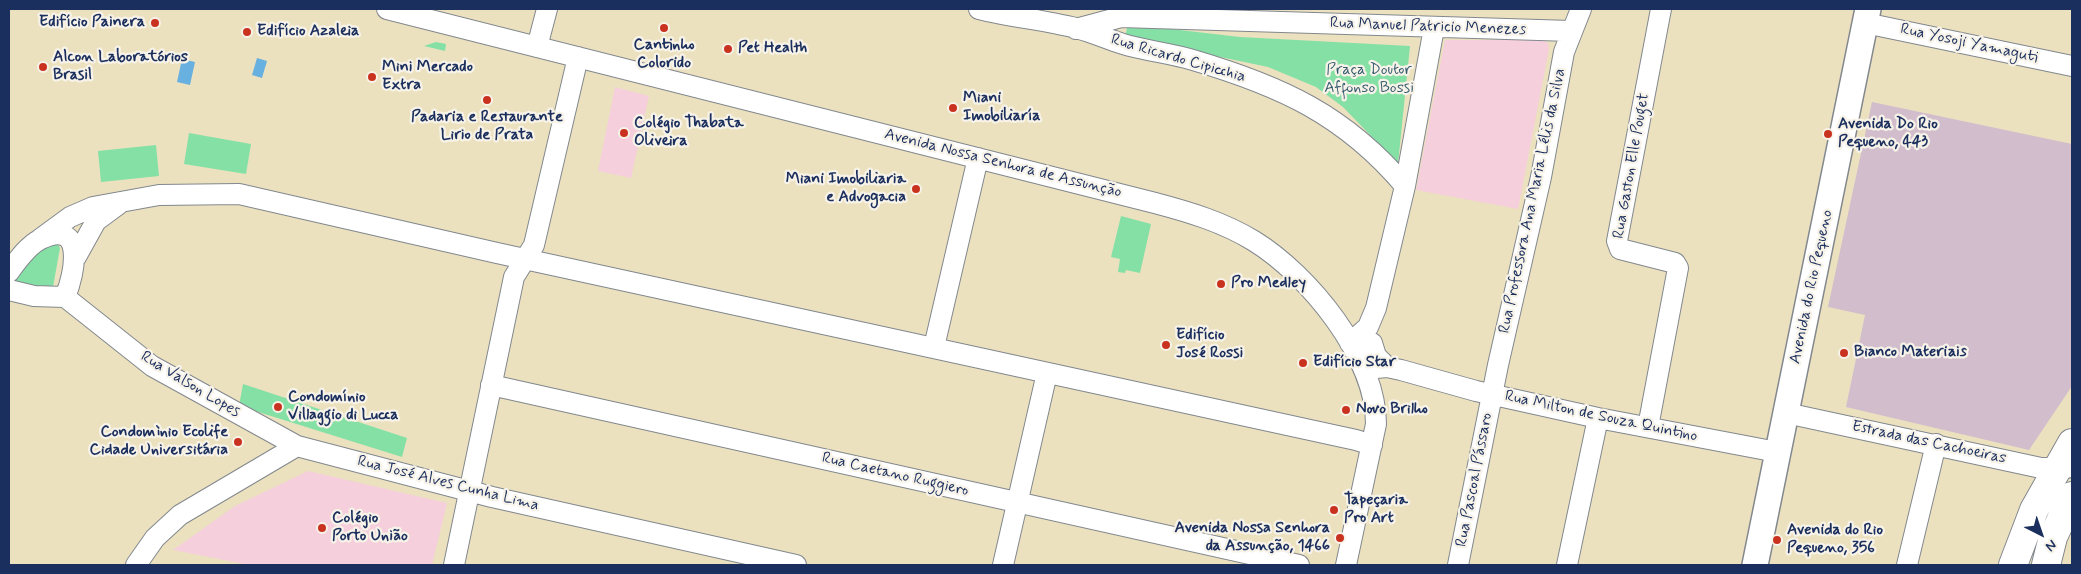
<!DOCTYPE html>
<meta charset="utf-8">
<style>
body{margin:0}
#map{position:relative;width:2081px;height:574px;overflow:hidden;background:#ebe1bf;font-family:Mynerve,sans-serif}
canvas{display:block}
.frame{position:absolute;inset:0;border:10px solid #1b2f5e;pointer-events:none}
.north{position:absolute;left:2016px;top:509px;width:50px;height:50px;-webkit-text-stroke:4px #f7f3e8;paint-order:stroke;rotate:139deg;font-size:14px;font-weight:700;line-height:20px;text-align:center;color:#1b2f5e}
.north::after{content:'';display:block;margin:auto;width:18px;height:22px;background:#1b2f5e;clip-path:polygon(50% 0,100% 100%,50% 72%,0 100%)}
</style>
<div id="map">
<canvas width="2081" height="574"></canvas>
<div class="frame"></div>
<div class="north">N</div>
</div>
<script>
const ctx = document.querySelector('canvas').getContext('2d');
ctx.lineJoin = 'round';
function paint(path, color) {
  ctx.fillStyle = color;
  ctx.fill(path, 'evenodd');
}
function strokePath(path, color, width, dash) {
  ctx.strokeStyle = color;
  ctx.lineWidth = width;
  ctx.lineCap = dash ? 'butt' : 'round';
  ctx.setLineDash(dash || []);
  ctx.stroke(path);
}
function drawText(font, color, halo, rows, align = 'center') {
  ctx.font = font + ' Mynerve,sans-serif';
  ctx.lineWidth = 4.5;
  ctx.setLineDash([]);
  ctx.textBaseline = 'middle';
  ctx.strokeStyle = halo;
  ctx.fillStyle = color;
  for (const [text, x, y, turn = 0] of rows) {
    ctx.save();
    ctx.translate(x, y);
    ctx.rotate((+turn || 0) * Math.PI / 180);
    ctx.textAlign = isNaN(turn) ? turn : align;
    if (halo) ctx.strokeText(text, 0, 0);
    ctx.fillText(text, 0, 0);
    ctx.restore();
  }
}
paint(new Path2D(`
 M1445,40H1542L1548,43L1549,49L1518,209L1416,190Z
 M615,87L649,96L631,178L598,171Z
 M308,471L447,503L432,565H249L173,550L235,506Z`), '#f5cfdb');
paint(new Path2D(`
 M1872,102L2072,144V386L2029,450L1846,407L1865,315L1828,307Z`), '#d1bdcc');
paint(new Path2D(`
 M1128,24L1240,37L1410,46L1398,164L1343,107L1316,87L1268,67L1125,37Z
 M436,42L446,44L445,51L424,46Z
 M189,133L251,144L246,174L184,164Z
 M156,145L159,176L101,182L98,151Z
 M1121,216L1151,224L1140,273L1126,270L1125,273L1118,272L1120,259L1111,257Z
 M57,243L60,248L53,287L46,291L9,281L40,248Z
 M243,384L407,438L402,457L239,406Z`), '#85e0a6');
paint(new Path2D(`
 M257,58L267,61L262,78L252,75Z
 M182,59L195,62L190,85L177,82Z`), '#68b0df');
const minor = new Path2D(`
 M387,9L1155,203C1189,212 1223,222 1254,241C1309,275 1376,357 1376,424L1346,565
 M979,9C1011,17 1044,20 1076,28C1092,32 1107,39 1123,44C1146,51 1170,53 1193,60C1281,86 1345,115 1405,186
 M1865,23L2072,66
 M1076,29L1121,17L1571,31
 M537,47L547,9
 M40,239L70,217L93,207L159,195L239,194L497,253L1356,440L1372,445
 M76,257L96,221L119,204
 M9,272C17,261 28,245 41,239C86,218 75,274 65,297
 M9,290L34,296L65,297
 M65,297L152,366L297,446L492,497L796,565
 M1350,343L1368,327L1376,308L1405,186L1434,28
 M1372,343L1376,356L1387,367
 M934,347L978,158
 M1365,369L1387,367L1401,370L1476,391L1598,418L1777,452
 M491,385L1299,565
 M1786,413L2041,468H2067
 M1648,427L1678,268L1675,263L1620,249L1617,241L1661,9
 M136,565L155,538L180,515L297,446
 M454,565L514,277L534,245L578,57
 M1003,565L1047,373
 M1458,565L1498,365L1541,177L1564,52L1581,9
 M1567,565L1598,418
 M1907,565L1936,444`);
const major = new Path2D(`
 M1755,565L1868,9`);
const highway = new Path2D(`
 M2013,565L2034,510L2072,443
 M2046,565L2053,537L2072,496`);
strokePath(minor, '#83888e', 22);
strokePath(major, '#83888e', 28);
strokePath(highway, '#83888e', 30);
strokePath(minor, '#fff', 20);
strokePath(major, '#fff', 25);
strokePath(highway, '#fff', 28);
for (const [x, y, r, color] of [
 [155,23,5,"#c8321e"],
 [664,28,5,"#c8321e"],
 [247,32,5,"#c8321e"],
 [728,49,5,"#c8321e"],
 [43,67,5,"#c8321e"],
 [372,77,5,"#c8321e"],
 [487,100,5,"#c8321e"],
 [953,108,5,"#c8321e"],
 [624,133,5,"#c8321e"],
 [1828,134,5,"#c8321e"],
 [916,189,5,"#c8321e"],
 [1221,284,5,"#c8321e"],
 [1166,345,5,"#c8321e"],
 [1844,353,5,"#c8321e"],
 [1303,363,5,"#c8321e"],
 [278,407,5,"#c8321e"],
 [1346,410,5,"#c8321e"],
 [238,442,5,"#c8321e"],
 [1334,510,5,"#c8321e"],
 [322,528,5,"#c8321e"],
 [1340,538,5,"#c8321e"],
 [1777,540,5,"#c8321e"]
]) {
  const dot = new Path2D();
  dot.arc(x, y, r, 0, 2 * Math.PI);
  ctx.fillStyle = color;
  ctx.fill(dot);
  strokePath(dot, '#f7f3e8', 2);
}
drawText('bold 16px', '#1b2f5e', '#f7f3e8', [
 ["Edifício Painera",145,23,"right"],
 ["Edifício Azaleia",257,32],
 ["Cantinho",664,46,"center"],
 ["Colorido",664,64,"center"],
 ["Pet Health",738,49],
 ["Alcon Laboratórios",53,58],
 ["Brasil",53,76],
 ["Mini Mercado",382,68],
 ["Extra",382,86],
 ["Miani",963,99],
 ["Imobiliaría",963,117],
 ["Padaria e Restaurante",487,118,"center"],
 ["Lirio de Prata",487,136,"center"],
 ["Colégio Thabata",634,124],
 ["Oliveira",634,142],
 ["Avenida Do Rio",1838,125],
 ["Pequeno, 443",1838,143],
 ["Miani Imobiliaria",906,180,"right"],
 ["e Advogacia",906,198,"right"],
 ["Pro Medley",1231,284],
 ["Edifício",1176,336],
 ["José Rossi",1176,354],
 ["Bianco Materiais",1854,353],
 ["Edifício Star",1313,363],
 ["Condomínio",288,398],
 ["Villaggio di Lucca",288,416],
 ["Novo Brilho",1356,410],
 ["Condomìnio Ecolife",228,433,"right"],
 ["Cidade Universitária",228,451,"right"],
 ["Tapeçaria",1344,501],
 ["Pro Art",1344,519],
 ["Colégio",332,519],
 ["Porto União",332,537],
 ["Avenida Nossa Senhora",1330,529,"right"],
 ["da Assunção, 1466",1330,547,"right"],
 ["Avenida do Rio",1787,531],
 ["Pequeno, 356",1787,549]
], 'left');
drawText('16px', '#1b2f5e', '#f7f3e8', [
 ["Rua Manuel Patricio Menezes",1428,27,2],
 ["Rua Yosoji Yamaguti",1969,44,12],
 ["Rua Ricardo Cipicchia",1178,59,16],
 ["Avenida Nossa Senhora de Assunção",1003,164,14],
 ["Rua Gaston Elle Pouget",1632,166,-80],
 ["Rua Professora Ana Maria Lélis da Silva",1533,201,-78],
 ["Avenida do Rio Pequeno",1812,287,-78],
 ["Rua Valson Lopes",190,385,31],
 ["Rua Milton de Souza Quintino",1601,417,12],
 ["Estrada das Cachoeiras",1929,443,12],
 ["Rua Caetano Ruggiero",895,475,13],
 ["Rua Pascoal Pássaro",1475,480,-79],
 ["Rua José Alves Cunha Lima",448,484,14]
]);
drawText('16px', '#365b70', '#f7f3e8', [
 ["Praça Doutor",1369,71],
 ["Affonso Bossi",1369,89]
]);
</script>
